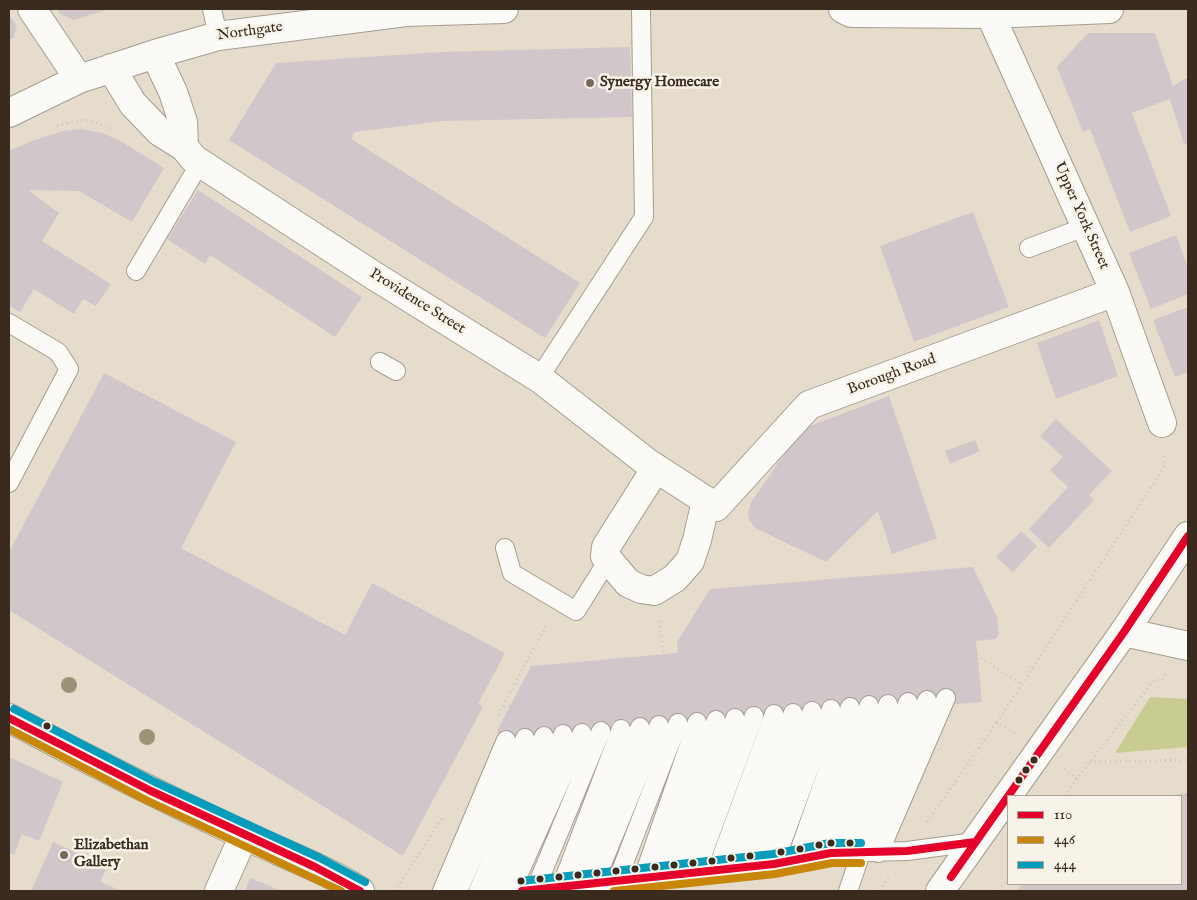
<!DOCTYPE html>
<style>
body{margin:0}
#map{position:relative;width:1197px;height:900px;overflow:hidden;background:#e6dccc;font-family:"IM FELL English",serif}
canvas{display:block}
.frame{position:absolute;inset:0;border:10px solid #3b2a1e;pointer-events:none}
.legend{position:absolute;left:1007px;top:795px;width:175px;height:90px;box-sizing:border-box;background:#f7f3e8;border:1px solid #aca397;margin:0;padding:6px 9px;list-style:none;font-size:15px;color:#3b2a1e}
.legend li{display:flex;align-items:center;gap:10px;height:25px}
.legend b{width:25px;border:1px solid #aca397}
</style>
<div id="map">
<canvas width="1197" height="900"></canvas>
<div class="frame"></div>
<ul class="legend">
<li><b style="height:6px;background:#e4002b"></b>110</li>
<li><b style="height:6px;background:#c88708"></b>446</li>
<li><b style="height:6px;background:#069cbc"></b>444</li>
</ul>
</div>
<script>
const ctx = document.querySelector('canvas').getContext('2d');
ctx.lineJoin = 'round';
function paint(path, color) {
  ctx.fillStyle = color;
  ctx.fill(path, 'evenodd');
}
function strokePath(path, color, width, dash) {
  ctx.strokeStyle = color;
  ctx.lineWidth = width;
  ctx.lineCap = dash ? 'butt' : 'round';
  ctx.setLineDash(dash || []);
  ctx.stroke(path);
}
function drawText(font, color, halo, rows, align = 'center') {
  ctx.font = font + ' "IM FELL English",serif';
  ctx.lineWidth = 5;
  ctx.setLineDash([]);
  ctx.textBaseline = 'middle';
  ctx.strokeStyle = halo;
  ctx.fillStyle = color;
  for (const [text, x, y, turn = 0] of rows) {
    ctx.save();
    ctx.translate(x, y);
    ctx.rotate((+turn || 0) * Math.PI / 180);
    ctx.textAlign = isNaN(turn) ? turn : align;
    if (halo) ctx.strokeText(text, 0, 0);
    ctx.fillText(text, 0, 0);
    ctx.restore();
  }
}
paint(new Path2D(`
 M1150,697L1188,699V747L1115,753Z`), '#c9cc91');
paint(new Path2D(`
 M57,9H109L74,20L60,14Z
 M9,15L17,26L13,38L9,40Z
 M1088,33H1155L1173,86L1188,77V144H1184L1170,99L1132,113L1171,216L1130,232L1090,129L1083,132L1057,67Z
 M630,47L632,117L442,121L355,132L351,139L580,283L545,338L229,140L276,63L441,52Z
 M81,129L103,133L122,142L164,168L132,222L79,191L28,190L59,213L42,241L111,284L96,306L83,299L74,314L34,289L20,312L9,306V151L32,141L63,131Z
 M198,190L362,297L335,337L210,255L205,264L167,239Z
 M973,212L1009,307L914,342L880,246Z
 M1176,235L1188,267V294L1151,309L1129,253Z
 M1188,307V372L1175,377L1153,320Z
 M1099,320L1118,376L1056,399L1037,343Z
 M104,373L236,442L181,548L345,635L372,583L505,653L478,704L483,707L403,856L9,610V552Z
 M889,396L937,538L892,554L878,511L826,562L755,528L749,520L748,513L751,502L802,429Z
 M1056,419L1112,471L1089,495L1094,500L1049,548L1029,529L1068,487L1050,470L1063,457L1040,436Z
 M975,440L980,451L950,464L945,451Z
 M1021,531L1037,546L1013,572L996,557Z
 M973,567L997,617L999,634L996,639L976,641L982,702L498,743V729L531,666L678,653L677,642L710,589Z
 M9,757L63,782L39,841L22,834L14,855L9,853Z
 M1188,793V891H1017L1022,884H1181V796L1173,795Z
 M53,842L107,867L100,882L122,891H31Z
 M250,878L282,891H245Z`), '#d1c7cb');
const lane = new Path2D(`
 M212,9L218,36
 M1029,248L1085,227
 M136,271L200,163
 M9,323L58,352L69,369L9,483
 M380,362L396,371
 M539,378L644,217L641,9
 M505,548L512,573L576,611L608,560
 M831,853L888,704
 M844,853L908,702
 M879,853L946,698
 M816,855L869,705
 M796,860L850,707
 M774,864L831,709
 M754,866L812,711
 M735,867L793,713
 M717,869L774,714
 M696,872L754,716
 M678,874L735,718
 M661,877L716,720
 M643,878L697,722
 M617,881L678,723
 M574,886L640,727
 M561,887L621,729
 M535,890L601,731
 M442,891L506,740
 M458,891L525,738
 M478,891L544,736
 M494,891L563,734
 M511,891L582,733
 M522,891L774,864L831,853L907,851L975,842
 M591,891L659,725
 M848,891L861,853L927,700`);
const street = new Path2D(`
 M32,9L79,79
 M843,9L851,13L990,14L1115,292L1162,423
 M155,54L173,92L183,122L184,147
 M111,68L133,104L160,132L184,147L194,159L376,277L539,378L648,463L716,507L809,405L1115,292
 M9,113L79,79L155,54L218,36L406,12L504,9
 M656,468L606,547L605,556L628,583L641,589L654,591L675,578L690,561L697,540L706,501
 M9,718C84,758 160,796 237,832C278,852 322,867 360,891
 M219,891L244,835`);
const secondary = new Path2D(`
 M990,14L1109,9
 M1124,632L1188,646`);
const highway = new Path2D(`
 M940,891L1124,632L1188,536`);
strokePath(lane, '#a59d92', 20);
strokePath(street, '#a59d92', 30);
strokePath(secondary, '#a59d92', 30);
strokePath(highway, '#a59d92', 30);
strokePath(new Path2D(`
 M57,126C82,119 89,117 113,130
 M659,621L669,689
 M504,706L977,656L1021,684
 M498,715L547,624
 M1014,733L997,722L1165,466L1164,452
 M1090,762L1188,760
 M1064,769L1077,779L1149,686L1155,680L1164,679L1167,673
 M1065,796L1077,779
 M927,822L997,722
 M395,891L444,815
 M880,891L889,876
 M999,891L1008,878`), '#cac7c3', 3, [1, 4]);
strokePath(lane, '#fbfaf7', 18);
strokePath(street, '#fbfaf7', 28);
strokePath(secondary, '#fbfaf7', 28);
strokePath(highway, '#fbfaf7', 28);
strokePath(new Path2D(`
 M9,718L151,791L315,867L360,891
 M951,877L1124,632L1188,536
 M522,891L774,864L831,853L907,851L975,842`), '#e4002b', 8);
strokePath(new Path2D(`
 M9,729L146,800L341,891
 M614,891L775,874L832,863H861`), '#c88708', 8);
strokePath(new Path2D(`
 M14,709L155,782L320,858L365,882
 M521,881L773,854L830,843H861`), '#069cbc', 8);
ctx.fillStyle = '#9b9377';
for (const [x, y] of [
 [69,685],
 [147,737]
]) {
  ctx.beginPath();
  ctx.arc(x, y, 8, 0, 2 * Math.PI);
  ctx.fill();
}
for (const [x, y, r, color] of [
 [590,83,5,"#77685b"],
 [47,726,4.5,"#3b2a1e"],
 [1034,760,4.5,"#3b2a1e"],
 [1026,770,4.5,"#3b2a1e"],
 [1019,780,4.5,"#3b2a1e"],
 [831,843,4.5,"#3b2a1e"],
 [850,843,4.5,"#3b2a1e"],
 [819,845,4.5,"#3b2a1e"],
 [800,849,4.5,"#3b2a1e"],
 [781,852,4.5,"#3b2a1e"],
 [64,855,5,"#77685b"],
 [750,856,4.5,"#3b2a1e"],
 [731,858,4.5,"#3b2a1e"],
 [712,861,4.5,"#3b2a1e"],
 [693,863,4.5,"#3b2a1e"],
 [674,865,4.5,"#3b2a1e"],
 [655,867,4.5,"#3b2a1e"],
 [635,869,4.5,"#3b2a1e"],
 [616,871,4.5,"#3b2a1e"],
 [597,873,4.5,"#3b2a1e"],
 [578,875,4.5,"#3b2a1e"],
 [559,877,4.5,"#3b2a1e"],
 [540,879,4.5,"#3b2a1e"],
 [521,881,4.5,"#3b2a1e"]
]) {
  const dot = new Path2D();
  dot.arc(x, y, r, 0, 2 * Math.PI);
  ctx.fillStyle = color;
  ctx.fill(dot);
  strokePath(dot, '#f7f3e8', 2);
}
drawText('15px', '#3b2a1e', '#f7f3e8', [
 ["Northgate",250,32,-8],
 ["Upper York Street",1081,216,66],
 ["Providence Street",417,302,32],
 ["Borough Road",892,375,-20]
]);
drawText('bold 15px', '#3b2a1e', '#f7f3e8', [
 ["Synergy Homecare",600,83],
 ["Elizabethan",74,846],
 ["Gallery",74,863]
], 'left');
</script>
